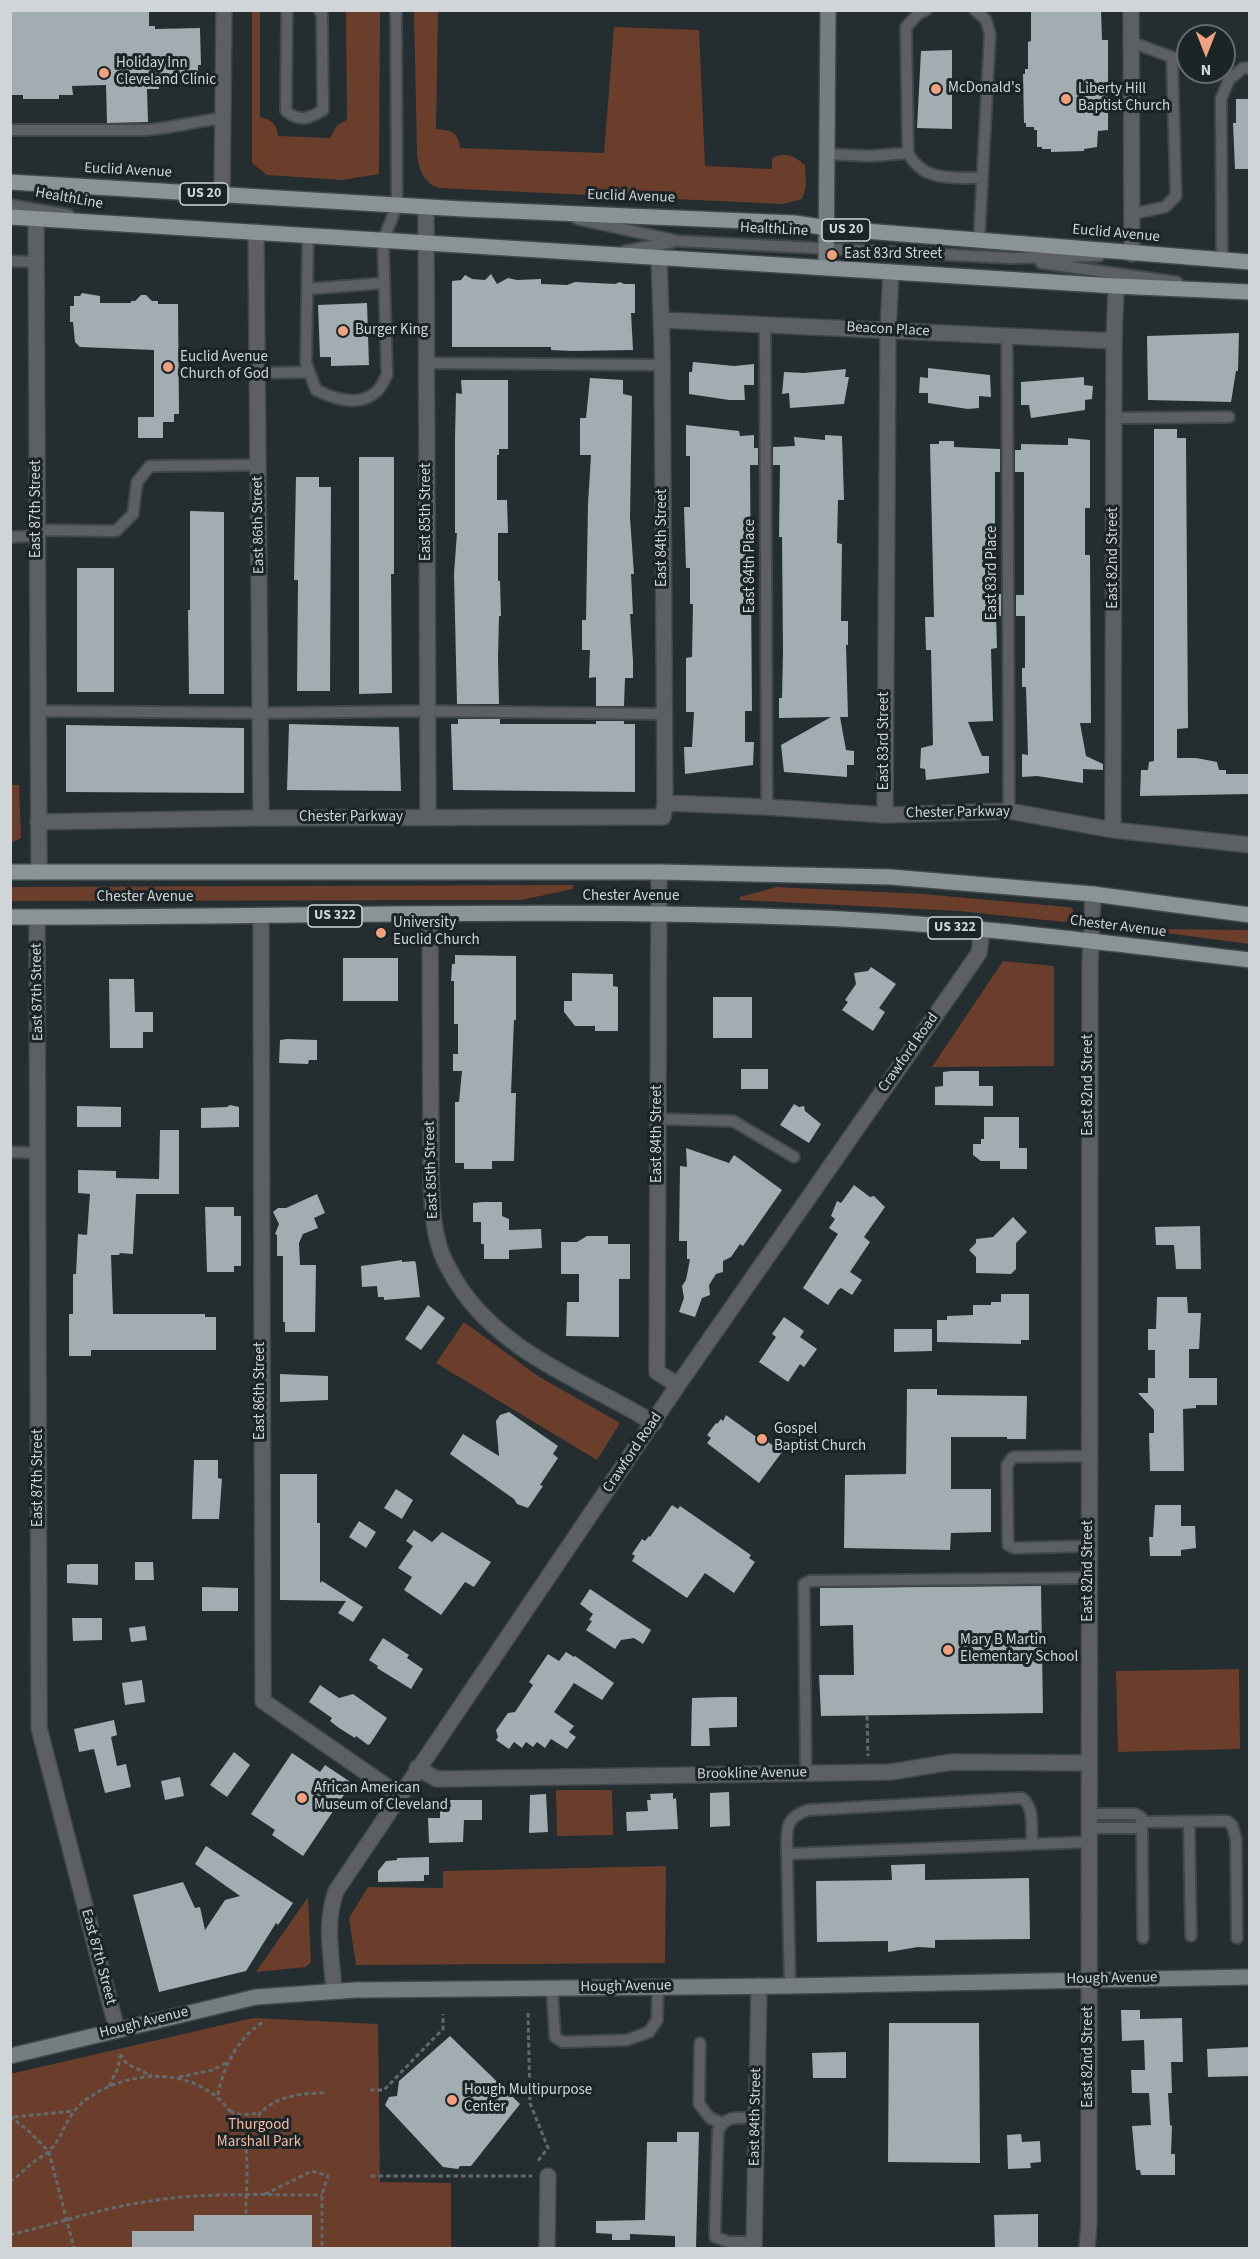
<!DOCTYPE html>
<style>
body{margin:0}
#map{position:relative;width:1260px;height:2259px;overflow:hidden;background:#242d30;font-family:"Source Sans 3",sans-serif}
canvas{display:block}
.frame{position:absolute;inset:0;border:12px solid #d0d5d7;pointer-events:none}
.north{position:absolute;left:1176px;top:24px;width:60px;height:60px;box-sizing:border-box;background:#1b2427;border:2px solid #636b6d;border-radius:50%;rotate:180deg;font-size:16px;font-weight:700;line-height:24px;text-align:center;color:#d0d5d7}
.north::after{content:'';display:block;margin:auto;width:21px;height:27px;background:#f2a17e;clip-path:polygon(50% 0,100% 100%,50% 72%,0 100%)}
</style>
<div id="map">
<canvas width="1260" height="2259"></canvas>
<div class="frame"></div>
<div class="north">N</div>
</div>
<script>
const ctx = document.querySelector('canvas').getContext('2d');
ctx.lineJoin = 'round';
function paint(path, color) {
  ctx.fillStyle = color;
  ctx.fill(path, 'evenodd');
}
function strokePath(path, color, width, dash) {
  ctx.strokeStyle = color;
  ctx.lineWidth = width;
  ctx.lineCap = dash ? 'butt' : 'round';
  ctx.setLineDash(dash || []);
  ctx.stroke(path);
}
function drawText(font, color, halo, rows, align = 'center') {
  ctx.font = font + ' "Source Sans 3",sans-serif';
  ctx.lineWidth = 6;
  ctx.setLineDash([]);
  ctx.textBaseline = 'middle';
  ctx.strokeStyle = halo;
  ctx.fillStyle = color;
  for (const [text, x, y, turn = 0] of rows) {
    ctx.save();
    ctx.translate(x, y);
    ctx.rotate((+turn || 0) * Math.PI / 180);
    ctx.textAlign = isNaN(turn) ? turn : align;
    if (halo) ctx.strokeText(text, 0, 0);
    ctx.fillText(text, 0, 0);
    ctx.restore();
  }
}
paint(new Path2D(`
 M252,11H260V117C272,120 277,124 278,136L330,138L337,125L347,120L346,11H380L379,174L342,180L267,175L252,163Z
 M414,11H438L436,129C452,131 458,131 460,148L604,153L614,27L699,30L705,166L772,169V159C784,150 795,157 805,165L806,186L802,199L782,204L438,188C422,180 419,170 417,153Z
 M11,785H19L21,838L11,843Z
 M573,885V889L521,900L10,901L11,887Z
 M776,887L923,894L1067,907L1072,908L1074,913L1073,918L1065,922L959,911L740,900V897Z
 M1161,929L1249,930V944L1160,932Z
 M1003,961L1054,966V1066L932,1067Z
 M464,1322L538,1376L620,1423L597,1460L436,1363Z
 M1239,1669L1240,1749L1118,1752L1116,1671Z
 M556,1790H612L613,1835L557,1836Z
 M666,1866L665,1963L356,1965L349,1918L368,1887L443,1888V1871Z
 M308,1897L311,1962L306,1967L256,1972Z
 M253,2018L378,2024L380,2182L451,2183V2248H11L10,2074Z`), '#6a3e2b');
paint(new Path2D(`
 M10,10H149V26H155V29L200,28L201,65H198V81H190V84H159V89H147L148,122L107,123L106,85L72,86L73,95H59V99H23V95H10Z
 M1031,10H1101L1102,40H1108V130L1098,131L1097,147L1084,149V151L1051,152V149H1042V147H1037V130H1034V127H1026V123H1024L1023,74H1025V69H1028V42L1031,41Z
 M952,50V129L917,128L921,51Z
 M1236,99H1250V169H1235L1233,123H1236Z
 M491,274L497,284L508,278L517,280L541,279V284L567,285L575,282L615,284L620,282L624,284H635V313H631L633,350L572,351L551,350V347H452V281L461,280L465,275L472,279L485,280Z
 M82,293L100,296V303H131V301H135L141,295H146L152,301H158V304H178L179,414H174V422H163V438H138V417H154V350L80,347L75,342L73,322H70V306H74V296H80Z
 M367,303L369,365L331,366V357H320L318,305Z
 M1239,333L1238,371H1236L1231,402L1148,400L1147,336Z
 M693,362L734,366L754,364V385H744L745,400H729L689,394V372H692Z
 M928,368L990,375L991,397L979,396V408L968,409L928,403V393H919L920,377L928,378Z
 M846,369L845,377H849L844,404L790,408L789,393L782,394L784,372L804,373Z
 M1084,377V385L1093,386L1092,399L1085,400V410L1031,418L1029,405H1021V382Z
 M590,378L623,380V394L632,396L630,518L634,574H631L633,614H630L633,661V678H625L624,706H596V677L589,678L590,650H582V620H586L588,504L591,455H580V418H586Z
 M461,380H508V449H499V455H497V500H507L508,533H498V581H500L501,616H499L498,658L499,704H457L454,574L457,533H455V438L456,393L462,394Z
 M686,425L739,431L740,436L754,435V448H758V465H750L752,711H745V742H754L753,765L685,774L684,747H692L694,712H686V658L692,657L693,604H690V568H686L684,507H690V456H686Z
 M1154,429H1177V438H1186L1188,728L1177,729V758H1196L1217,762L1219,770H1226V774H1250V794L1140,796L1141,770H1148L1149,762L1154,761Z
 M825,435L842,436L844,500H838L837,543L842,544L841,621H848V645H846L848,717H840L846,750L854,751V765H847V777L784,772L781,745L831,717L779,718V698H782L783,651L782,537H779L780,465H773V447L795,446L794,437L825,440Z
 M1068,438L1090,440V508H1085V555H1090L1091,723H1080L1086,756L1103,764V770L1083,769V783L1037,776L1022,777V754L1028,755L1026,687H1022V668H1025V616H1016V595H1024V472H1015V450H1021V444L1068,445Z
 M939,441H954V447L1000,449V472H995V541H993V594H1001V616L996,615L997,648L991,649L993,721L968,722L982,756H989V773L926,780L925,769L920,768L921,748L933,745L931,650H926L925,617H934L930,444H939Z
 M359,457H394V574H391L392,693L359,694Z
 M296,477H319V487H331L330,691H297L298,580H294Z
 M190,511L224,512V694H189L188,610H190Z
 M77,568H114V692H77Z
 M458,719H500V724H596V721H624V724H635V792L453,790L451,724H458Z
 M289,724L399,727L401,791L287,790Z
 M66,725L244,728V793L66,792Z
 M455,955L516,956V1020H514L511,1093H516L514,1161H492V1169H464V1163H455V1102H459L462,1071H453V1054H458V1024H454V981H451L452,964H455Z
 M343,958H398V1001H343Z
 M871,967L896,984L879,1008L885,1012L873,1031L842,1010L848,1002L845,1000L856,984L854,973L868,971Z
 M572,973L613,974V986L618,987V1031H595V1026H575L564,1012V1001H572Z
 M109,979H134L135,1012H153V1032H143V1048H110Z
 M713,997H752V1038H713Z
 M287,1039L317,1040V1060H309L308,1064L279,1063L280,1040Z
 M741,1069H768V1089H741Z
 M951,1071H979V1086H993V1106L935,1105V1087L943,1086V1072Z
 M794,1104L799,1107L804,1106L805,1111L821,1124L809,1143L780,1125Z
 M230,1105L239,1107V1127L201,1128V1108L227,1107Z
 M77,1106L121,1107V1127H77Z
 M984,1117H1019V1148H1027V1169H1000V1161H981L973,1155V1144H981V1139H984Z
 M160,1130H179V1194H136L133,1254L120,1253L119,1255H111L113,1314H205V1317H216V1350H91V1356H69V1314H73V1274H76L78,1234L87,1235L90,1194L78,1193V1170L116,1171V1178L159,1179Z
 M686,1148L729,1163L734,1155L782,1190L743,1246L740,1244L731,1257L723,1261V1272L716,1274L709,1285L710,1295L702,1298L695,1317L679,1312L684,1298L682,1286L686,1280L690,1259H687V1241H679L680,1166L687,1167Z
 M854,1185L870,1197L874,1196L885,1207L864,1237L870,1242L850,1272L862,1280L852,1295L841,1288L838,1290L828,1305L803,1288L838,1234L829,1228L835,1219L831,1216L837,1201L841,1203Z
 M317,1194L325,1213L314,1218L318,1228L303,1234L299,1243L300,1265H316L315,1332H285V1322H283V1256H277V1235L275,1234L279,1224L273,1212L278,1208H286Z
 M483,1202H502V1216L509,1219V1230L541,1229L542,1248L509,1250V1259H484V1244H481V1222H473V1203Z
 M205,1207H234V1216H241V1266H234V1272H207Z
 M1013,1217L1027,1232L1016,1243V1269L1011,1274L976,1273V1257L969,1250L976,1243V1239L993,1237Z
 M1200,1226L1201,1269H1176L1174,1245H1156L1155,1227Z
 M587,1236H608V1244H630V1279H619V1337L566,1336L567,1302H579V1274H561V1242H577Z
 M402,1260V1262L415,1261L416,1264L420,1297L384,1300V1297H378L377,1286L362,1287L361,1266Z
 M1001,1294H1029V1340H1021V1344L937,1342V1320H947V1316L973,1315V1305H991V1302H1001Z
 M1157,1297H1187L1188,1313H1201L1199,1349H1189V1378H1217V1405H1196V1408L1183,1409L1184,1471H1150L1149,1433H1154V1410L1138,1393H1148V1378H1155V1350H1148V1329H1156Z
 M428,1305L445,1318L421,1350L405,1339Z
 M784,1317L804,1331L800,1337L817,1349L804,1367L800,1364L788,1382L759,1362L776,1337L772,1334Z
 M894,1329H932V1351L894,1352Z
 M280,1374L328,1376V1400L280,1402Z
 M907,1389H937V1395L1027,1396L1026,1439H1007V1437H951V1489H991V1532L951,1533L950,1550L844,1548L845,1475L906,1474Z
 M509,1412L558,1446L553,1454L558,1458L540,1485L543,1486L528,1508L517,1504L514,1499L450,1454L463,1434L499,1456L496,1421L500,1415Z
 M726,1415L762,1441L764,1439L782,1452L759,1483L707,1443L711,1438L707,1435L716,1423L717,1424L721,1419L723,1421Z
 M194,1460H218V1478L222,1479L219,1519H192Z
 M280,1474H317V1523H320V1583L322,1581L363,1607L353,1622L338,1613L346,1601L280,1600Z
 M396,1489L413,1500L402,1519L384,1508Z
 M672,1505L678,1509L680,1506L751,1555L749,1558L755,1562L734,1593L705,1573L687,1598L632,1561L635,1556L632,1554L642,1539L645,1541L649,1536L650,1537Z
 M1155,1505H1181V1526H1195L1196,1548L1181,1550V1556H1150L1149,1537H1153Z
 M359,1521L376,1532L366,1548L349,1537Z
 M414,1530L432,1542L442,1532L491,1562L474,1587L465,1582L441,1615L404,1590L412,1577L398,1568L413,1546L406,1541Z
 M135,1562H153L154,1580H135Z
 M70,1564H98V1585L67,1583V1565Z
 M1041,1586L1043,1713L821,1716L819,1675H854L853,1625L820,1626V1588Z
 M202,1587L238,1588V1611H202Z
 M590,1589L651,1630L643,1644L634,1638L621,1640L615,1649L586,1630L592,1621L589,1620L593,1614L580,1604Z
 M72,1618H102V1640L73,1641Z
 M145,1626L147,1640L131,1642L129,1628Z
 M383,1638L409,1655L407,1658L423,1669L411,1689L377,1668L378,1666L369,1660Z
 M566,1652L574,1657L575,1656L614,1683L602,1700L574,1683L554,1712L574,1726L569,1732L576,1737L567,1749L551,1739L545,1748L537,1742L533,1747L526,1742L522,1748L514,1742L509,1749L496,1740L498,1737L496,1730L508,1713L515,1712L533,1685L529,1682L548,1654L559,1661Z
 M142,1680L145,1702L125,1705L122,1683Z
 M320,1685L339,1698L353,1694L387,1718L370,1744L368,1745L356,1736L355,1738L339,1728L330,1721L332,1718L309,1702Z
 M723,1697H737V1727L709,1728L710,1746H691L692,1698Z
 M114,1720L117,1735L111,1737L117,1766L126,1764L131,1787L105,1793L94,1749L79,1752L74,1729Z
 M234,1752L250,1765L227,1797L210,1785Z
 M292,1753L320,1772L325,1765L352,1783L303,1856L272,1835L275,1830L251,1814Z
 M180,1777L184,1796L165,1800L161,1781Z
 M729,1792L730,1826L710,1827V1793Z
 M673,1793V1799L676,1798L678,1829L627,1831L626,1812L648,1811L647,1800H651L650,1794Z
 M546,1794L548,1832L529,1833L530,1795Z
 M450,1800H482V1820H464L463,1842L429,1843L428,1818H440V1807H451Z
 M206,1846L293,1903L278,1925L276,1923L246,1971L159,1992L133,1895L183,1882L195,1908L200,1907L205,1930L225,1900L240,1896L195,1864Z
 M429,1857V1875H424V1881L378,1882V1871L386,1861L397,1860V1858Z
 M925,1864V1880L1029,1878L1030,1939L935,1940V1948L918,1947L888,1952V1941L817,1942L816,1881L892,1880L891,1865Z
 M1121,2010H1140V2019L1182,2018L1183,2062H1171L1172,2093H1168L1170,2125L1172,2126L1171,2154H1175V2175H1141L1140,2170H1136L1132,2126L1151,2125L1149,2093H1132L1131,2070H1145L1144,2040L1122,2041Z
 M889,2023H979L980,2163L888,2162Z
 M450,2036L520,2104L471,2166H460L458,2169L443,2167L385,2105L389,2097L397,2096L399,2081Z
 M1250,2047V2076L1208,2077L1207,2049Z
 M846,2052V2078H813L812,2053Z
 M677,2132H699L696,2248L675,2247V2236L630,2234V2240H612V2234L596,2233V2221L645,2220L647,2142H677Z
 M1021,2134L1022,2142L1040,2141L1041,2162L1030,2163L1031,2168L1008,2169L1007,2135Z
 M1038,2214V2248H995L994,2215Z
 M194,2215H312V2248H132V2231H194Z`), '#a2adb1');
const lane = new Path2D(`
 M287,10L286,111C299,122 309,119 323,110L322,15L319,10
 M926,10L917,15L906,27L908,153C924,183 953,177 982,178
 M975,10L986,20L990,34L979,241
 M1131,42L1172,57L1176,196L1165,207L1132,214
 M10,130H143C170,129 196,121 224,118
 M827,154L870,156L908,153
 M10,205L69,215
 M577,219L678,241L1011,258L1099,256
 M308,236L306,363L316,390C334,399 359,407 376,392C381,388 384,380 387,375L383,240L397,206L396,10
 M625,251L672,242
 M1222,260L1221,99L1229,80L1243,68H1250
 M10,261L36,262
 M1041,263L1177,282
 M307,289L384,283
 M765,325L767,807
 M1007,336L1009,811
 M426,363L662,365
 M257,373L309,372
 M1114,418L1229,417
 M37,530L116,531L133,514L137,482L150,466L258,465
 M10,537L37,536
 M37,711L260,713L428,711L664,714
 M658,1119L733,1121L794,1157
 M10,1152L39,1153
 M1089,1456L1013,1457L1007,1465L1008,1545L1014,1548L1089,1546
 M806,1773L804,1584L810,1581L1089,1578
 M1089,1814H1135L1141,1817L1142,1828H1089
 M1189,1821L1191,1936
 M1143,1822L1227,1821L1232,1825L1236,1839L1237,1938
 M1142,1828L1143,1938
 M787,1854C787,1832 783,1818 808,1810L1022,1798C1035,1807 1031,1829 1032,1844
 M790,1986L787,1854L1089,1842
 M552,1988L555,2037L563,2042L627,2040L649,2032L657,2020L658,1987
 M700,2043L699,2104L710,2118L722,2123
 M754,2242H729L715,2237V2228L718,2131C726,2114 740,2118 756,2118`);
const street = new Path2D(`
 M1131,10L1132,254
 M222,195L224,10
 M426,207L428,818
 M36,219L39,872
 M256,232L261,818
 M661,320L1114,341
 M665,803L767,807L885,815L1009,811L1113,830L1250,845
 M885,815L888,331L891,272
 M38,822L251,818L663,817L665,803L662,343L659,258
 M1113,830L1114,341L1116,286
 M659,872L657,1372L678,1385
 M430,915L431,1183C432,1204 433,1225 439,1246C443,1260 450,1271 457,1283C502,1354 585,1381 654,1423
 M261,916L263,1701L399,1795
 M37,917L39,1728L117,2030
 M417,1768L437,1779L891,1772L952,1762L1089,1763
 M334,1991C332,1959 324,1923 336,1891L678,1385L979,953L982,930
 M547,2248L548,2176
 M754,2248L759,1986
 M1087,2248L1089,2223L1090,965L1093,894`);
const secondary = new Path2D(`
 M826,268L828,10
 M10,2056L256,1997L356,1990L790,1986L1250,1977`);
const primary = new Path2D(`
 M10,182L463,209L795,223L828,228L1250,262
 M10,217L1116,286L1250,292
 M10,872H659L891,877L1093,894L1250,915
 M10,917C281,917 551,908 821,918C965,924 1107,943 1250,960`);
strokePath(lane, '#40484b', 14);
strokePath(street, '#40484b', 18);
strokePath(secondary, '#40484b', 18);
strokePath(primary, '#40484b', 18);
strokePath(new Path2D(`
 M867,1716L868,1756
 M528,2013L530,2103L548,2148L537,2162
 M120,2054L127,2064L152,2076
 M179,2077L213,2070L226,2063
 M109,2086L118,2068L120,2056
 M370,2090H384L436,2036L443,2029V2014
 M218,2095C223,2066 239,2036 265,2021
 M230,2111L241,2115L261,2113
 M10,2116L31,2133L49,2152L74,2248
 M14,2117L73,2111
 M245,2143C249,2136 251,2128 255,2121C269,2096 300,2093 326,2093
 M371,2176H532
 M10,2182C19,2175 27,2167 35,2161C40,2157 46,2155 50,2150C64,2135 66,2116 83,2102C133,2063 213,2066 240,2129C252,2154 245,2189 246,2215
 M265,2194L312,2171L328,2176L322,2195V2248
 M10,2235C55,2224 99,2209 144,2202C202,2192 262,2195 322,2195`), '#626a6c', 3, [4.5, 3]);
strokePath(lane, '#5c6062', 10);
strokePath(street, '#5c6062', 15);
strokePath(secondary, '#767d80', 15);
strokePath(primary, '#8a9497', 15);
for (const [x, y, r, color] of [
 [104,73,6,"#f2a17e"],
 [936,89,6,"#f2a17e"],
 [1066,99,6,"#f2a17e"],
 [832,255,6,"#f2a17e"],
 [343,331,6,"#f2a17e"],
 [168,367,6,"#f2a17e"],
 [381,933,6,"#f2a17e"],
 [762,1439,6,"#f2a17e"],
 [948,1650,6,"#f2a17e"],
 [302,1798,6,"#f2a17e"],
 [452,2100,6,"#f2a17e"]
]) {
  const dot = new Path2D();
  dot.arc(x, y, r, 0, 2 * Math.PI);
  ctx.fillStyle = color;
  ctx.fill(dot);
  strokePath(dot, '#1b2427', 2);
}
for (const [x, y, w] of [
 [204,194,48],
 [846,230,48],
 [335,916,54],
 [955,928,54]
]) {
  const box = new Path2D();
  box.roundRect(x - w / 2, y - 11, w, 22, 4.5);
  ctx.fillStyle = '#1b2427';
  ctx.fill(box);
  strokePath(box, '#d0d5d7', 1.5);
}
drawText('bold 14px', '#d0d5d7', null, [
 ["US 20",204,194],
 ["US 20",846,230],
 ["US 322",335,916],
 ["US 322",955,928]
]);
drawText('15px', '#d0d5d7', '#1b2427', [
 ["Holiday Inn",116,64],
 ["Cleveland Clinic",116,81],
 ["McDonald's",948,89],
 ["Liberty Hill",1078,90],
 ["Baptist Church",1078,107],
 ["East 83rd Street",844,255],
 ["Burger King",355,331],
 ["Euclid Avenue",180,358],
 ["Church of God",180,375],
 ["University",393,924],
 ["Euclid Church",393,941],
 ["Gospel",774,1430],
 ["Baptist Church",774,1447],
 ["Mary B Martin",960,1641],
 ["Elementary School",960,1658],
 ["African American",314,1789],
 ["Museum of Cleveland",314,1806],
 ["Hough Multipurpose",464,2091],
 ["Center",464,2108]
], 'left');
drawText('15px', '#d0d5d7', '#1b2427', [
 ["Euclid Avenue",128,171,3],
 ["Euclid Avenue",631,197,2],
 ["HealthLine",69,199,10],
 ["HealthLine",774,230,3],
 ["Euclid Avenue",1116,234,5],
 ["Beacon Place",888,330,3],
 ["East 87th Street",37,509,-90],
 ["East 85th Street",427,512,-90],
 ["East 86th Street",259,525,-91],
 ["East 84th Street",663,538,-90],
 ["East 82nd Street",1114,558,-90],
 ["East 84th Place",751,566,-90],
 ["East 83rd Place",993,573,-90],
 ["East 83rd Street",885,741,-90],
 ["Chester Parkway",958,813,-1],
 ["Chester Parkway",351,818],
 ["Chester Avenue",631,897],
 ["Chester Avenue",145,898],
 ["Chester Avenue",1118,927,7],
 ["East 87th Street",38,992,-91],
 ["Crawford Road",909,1053,-55],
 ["East 82nd Street",1089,1085,-90],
 ["East 84th Street",658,1134,-90],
 ["East 85th Street",432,1170,-92],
 ["East 86th Street",261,1391,-90],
 ["Crawford Road",633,1453,-56],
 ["East 87th Street",39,1478,-90],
 ["East 82nd Street",1089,1571,-90],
 ["Brookline Avenue",752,1774,-1],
 ["East 87th Street",98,1957,75],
 ["Hough Avenue",1112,1979,-1],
 ["Hough Avenue",626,1987,-1],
 ["Hough Avenue",144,2023,-14],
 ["East 82nd Street",1089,2057,-90],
 ["East 84th Street",756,2117,-89]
]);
drawText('15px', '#f8bba2', '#1b2427', [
 ["Thurgood",259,2126],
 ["Marshall Park",259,2143]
]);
</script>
